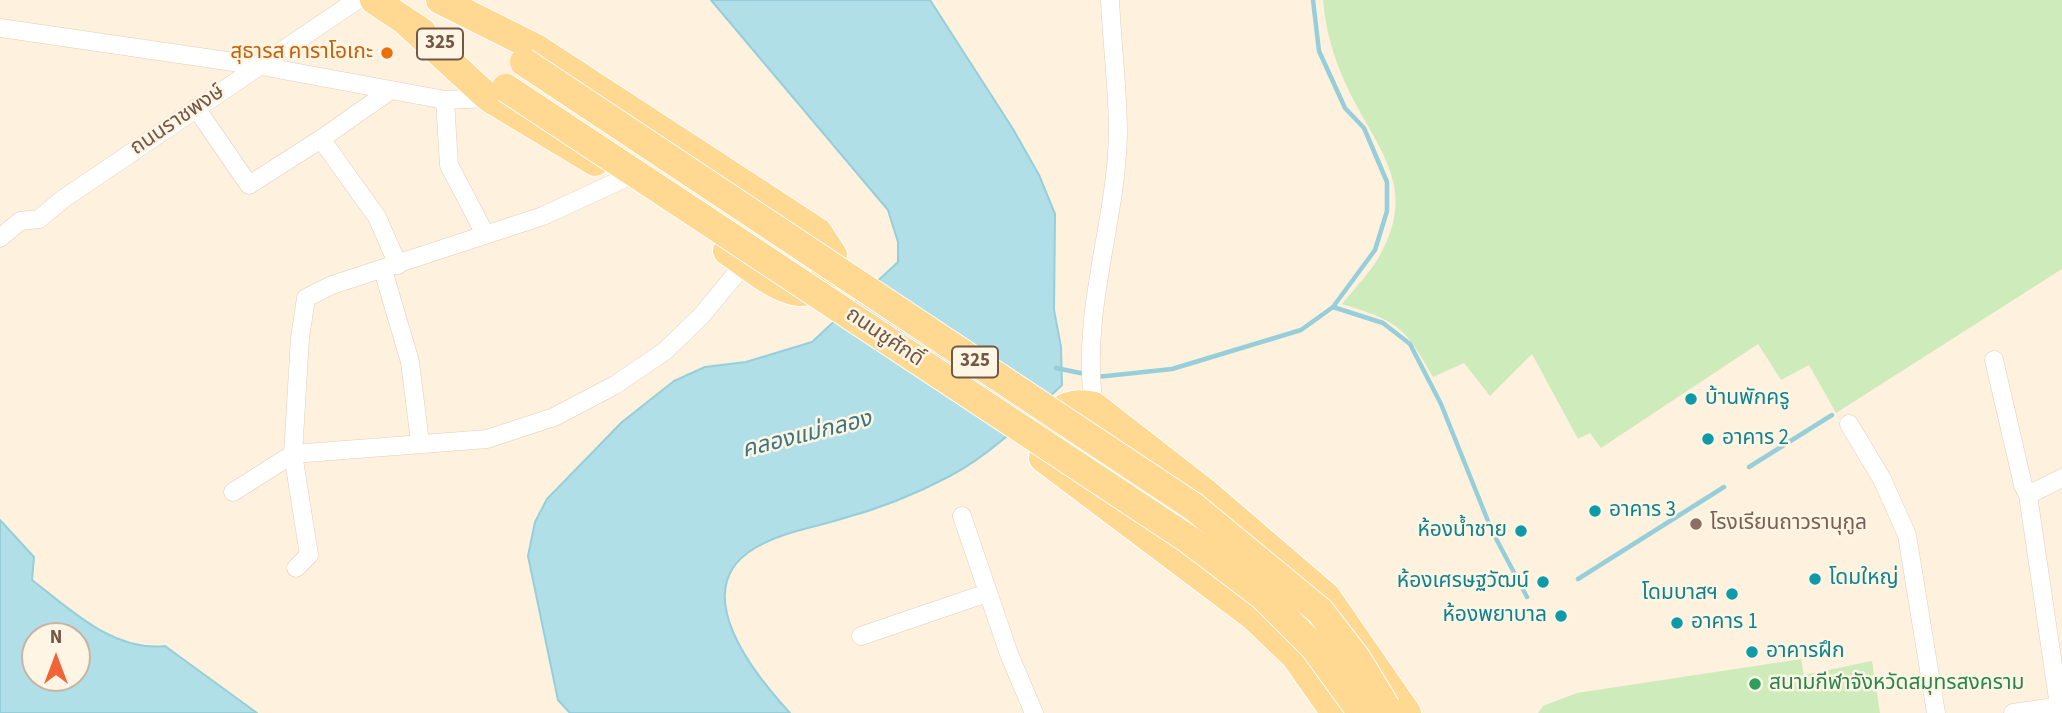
<!DOCTYPE html>
<meta charset="utf-8">
<style>
body{margin:0}
#map{position:relative;width:2062px;height:713px;overflow:hidden;background:#fef1dd;font-family:"Source Sans 3",sans-serif}
canvas{display:block}
.north{position:absolute;left:21px;top:622px;width:70px;height:70px;box-sizing:border-box;background:#fff5e4;border:2px solid #c7b5a4;border-radius:50%;rotate:0deg;font-size:19px;font-weight:700;line-height:28px;text-align:center;color:#745644}
.north::after{content:'';display:block;margin:auto;width:24px;height:32px;background:#f16439;clip-path:polygon(50% 0,100% 100%,50% 72%,0 100%)}
</style>
<div id="map">
<canvas width="2062" height="713"></canvas>
<div class="north">N</div>
</div>
<script>
const ctx = document.querySelector('canvas').getContext('2d');
ctx.lineJoin = 'round';
function paint(path, color) {
  ctx.fillStyle = color;
  ctx.fill(path, 'evenodd');
}
function strokePath(path, color, width, dash) {
  ctx.strokeStyle = color;
  ctx.lineWidth = width;
  ctx.lineCap = dash ? 'butt' : 'round';
  ctx.setLineDash(dash || []);
  ctx.stroke(path);
}
function drawText(font, color, halo, rows, align = 'center') {
  ctx.font = font + ' "Source Sans 3","Noto Sans Thai",sans-serif';
  ctx.lineWidth = 5;
  ctx.setLineDash([]);
  ctx.textBaseline = 'middle';
  ctx.strokeStyle = halo;
  ctx.fillStyle = color;
  for (const [text, x, y, turn = 0] of rows) {
    ctx.save();
    ctx.translate(x, y);
    ctx.rotate((+turn || 0) * Math.PI / 180);
    ctx.textAlign = isNaN(turn) ? turn : align;
    if (halo) ctx.strokeText(text, 0, 0);
    ctx.fillText(text, 0, 0);
    ctx.restore();
  }
}
paint(new Path2D(`
 M1323,0H2062V269L1836,413L1809,365L1781,380L1758,344L1601,448L1590,433L1578,439L1532,354L1490,396L1464,363L1433,377C1405,326 1397,321 1342,304C1355,288 1372,271 1381,253C1415,191 1383,155 1354,101C1337,68 1326,37 1323,0Z
 M1801,659L1804,675L1872,661L1880,713H1538L1543,706L1577,693Z`), '#ceebbb');
const water = new Path2D(`
 M711,0H930L1013,129L1039,175L1055,214L1054,310L1061,347L1062,385C1027,418 993,453 950,476C916,494 878,509 841,519C812,528 782,532 755,548C685,589 754,674 790,713H570L558,700L528,556L535,522L547,499L622,422L674,381L705,367L746,362L812,342L898,262V242L888,210Z
 M0,520L34,557L32,580C70,609 113,652 165,646L257,713H0ZM77,636V678H35V636Z`);
paint(water, '#b1dfe8');
strokePath(water, '#96cfda', 2);
strokePath(new Path2D(`
 M1333,307L1383,323L1410,344L1441,404L1492,531L1527,597
 M1056,368L1085,374
 M1097,377L1172,369L1301,330L1333,307L1375,250L1387,211V182L1364,128L1345,108L1319,51L1313,0
 M1749,467L1832,415
 M1578,579L1724,487`), '#96cfda', 4.5);
const minor = new Path2D(`
 M0,28L261,66L445,100L489,98
 M445,100L449,165L485,234
 M196,108L249,185L321,139L391,90
 M321,139L377,217L398,265
 M0,238L20,221L39,219L63,199L357,0
 M383,270L410,362L420,442
 M1994,360L2023,485L2028,495L2060,713
 M1094,406C1080,313 1116,226 1118,134C1118,90 1112,44 1110,0
 M1849,424L1882,479L1907,535L1936,713
 M233,492L293,454L487,439L554,417L615,385L665,351L702,315L745,263
 M2028,495L2062,478
 M962,516L1009,654L1034,713
 M296,568L309,555L293,454L300,338L306,298L332,285L543,216L623,179
 M861,636L987,593
 M2013,713L2062,706`);
const primary = new Path2D(`
 M374,0L422,32
 M440,0L536,48L818,232L833,255C815,327 765,276 727,251
 M406,22L489,98L595,162
 M1335,713L1294,655L1253,616L1043,458C1047,426 1055,397 1094,406L1206,493L1326,596L1407,713`);
strokePath(minor, '#e2cdb9', 19);
strokePath(primary, '#fff', 30);
strokePath(minor, '#fff', 18);
strokePath(primary, '#ffd892', 28);
const primaryBridge = new Path2D(`
 M524,62L1194,507L1320,611L1357,659L1386,707
 M506,88L1188,539L1263,596L1314,647L1362,713`);
strokePath(primaryBridge, '#fff', 30, []);
strokePath(primaryBridge, '#ffd892', 28);
for (const [x, y, r, color] of [
 [387,53,7,"#e8710a"],
 [1691,399,7,"#0f9aa8"],
 [1708,439,7,"#0f9aa8"],
 [1595,511,7,"#0f9aa8"],
 [1696,524,7,"#8d6e63"],
 [1521,531,7,"#0f9aa8"],
 [1815,579,7,"#0f9aa8"],
 [1543,582,7,"#0f9aa8"],
 [1732,594,7,"#0f9aa8"],
 [1561,616,7,"#0f9aa8"],
 [1677,623,7,"#0f9aa8"],
 [1752,652,7,"#0f9aa8"],
 [1755,684,7,"#2e9e5b"]
]) {
  const dot = new Path2D();
  dot.arc(x, y, r, 0, 2 * Math.PI);
  ctx.fillStyle = color;
  ctx.fill(dot);
  strokePath(dot, '#fff5e4', 2.5);
}
for (const [x, y, w] of [
 [440,44,46],
 [975,362,46]
]) {
  const box = new Path2D();
  box.roundRect(x - w / 2, y - 15.5, w, 31, 5);
  ctx.fillStyle = '#fff5e4';
  ctx.fill(box);
  strokePath(box, '#745644', 2);
}
drawText('bold 19px', '#745644', null, [
 ["325",440,44],
 ["325",975,362]
]);
drawText('21px', '#c56008', '#fff5e4', [
 ["สุธารส คาราโอเกะ",373,53]
], 'right');
drawText('21px', '#745644', '#fff5e4', [
 ["ถนนราชพงษ์",178,121,-34],
 ["ถนนชูศักดิ์",884,338,34]
]);
drawText('21px', '#0d838f', '#fff5e4', [
 ["บ้านพักครู",1705,399],
 ["อาคาร 2",1722,439],
 ["อาคาร 3",1609,511],
 ["ห้องน้ำชาย",1507,531,"right"],
 ["โดมใหญ่",1829,579],
 ["ห้องเศรษฐวัฒน์",1529,582,"right"],
 ["โดมบาสฯ",1718,594,"right"],
 ["ห้องพยาบาล",1547,616,"right"],
 ["อาคาร 1",1691,623],
 ["อาคารฝึก",1766,652]
], 'left');
drawText('21px', '#785e54', '#fff5e4', [
 ["โรงเรียนถาวรานุกูล",1710,524]
], 'left');
drawText('21px', '#27864d', '#fff5e4', [
 ["สนามกีฬาจังหวัดสมุทรสงคราม",1769,684]
], 'left');
drawText('italic 23px', '#3b7683', '#fff5e4', [
 ["คลองแม่กลอง",807,436,-14]
]);
</script>
